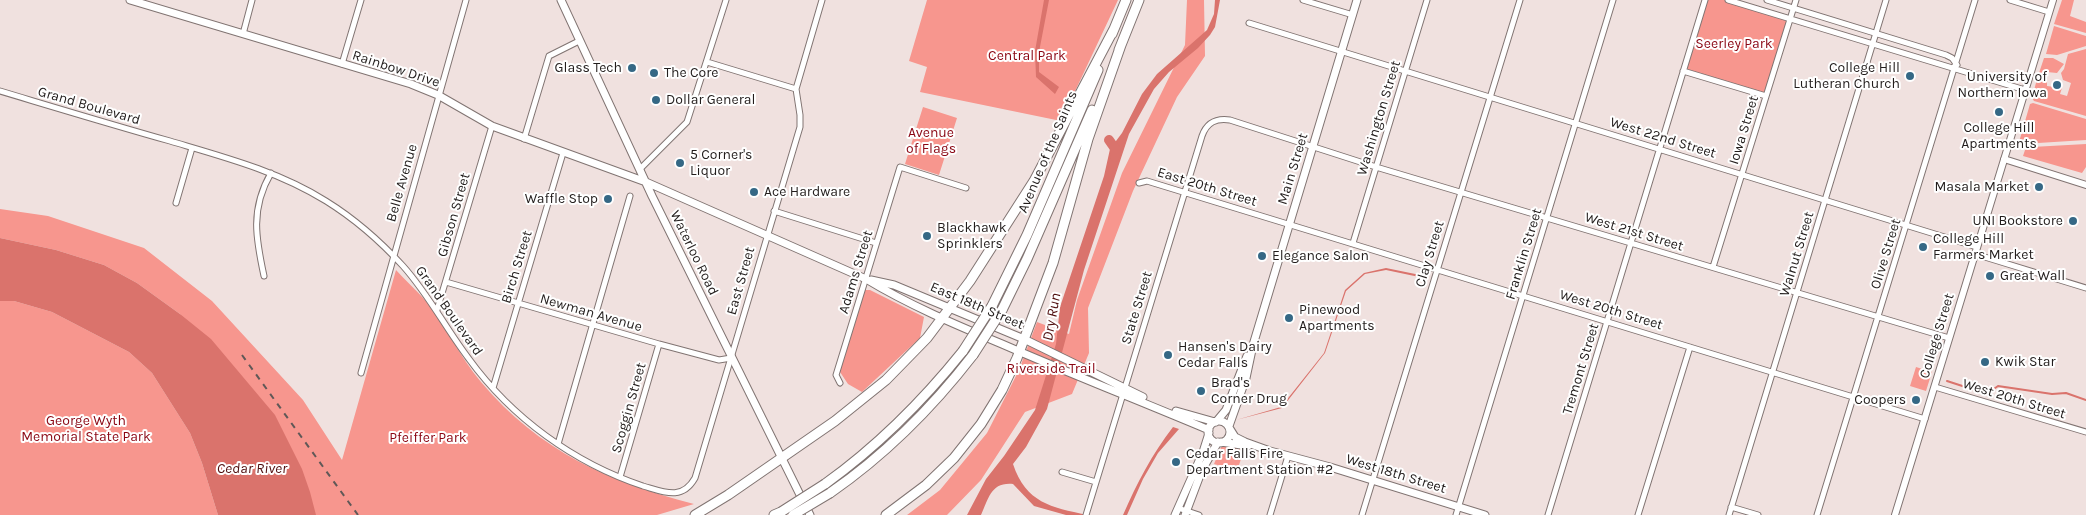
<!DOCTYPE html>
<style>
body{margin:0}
canvas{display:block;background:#f0e1df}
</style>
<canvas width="2086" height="515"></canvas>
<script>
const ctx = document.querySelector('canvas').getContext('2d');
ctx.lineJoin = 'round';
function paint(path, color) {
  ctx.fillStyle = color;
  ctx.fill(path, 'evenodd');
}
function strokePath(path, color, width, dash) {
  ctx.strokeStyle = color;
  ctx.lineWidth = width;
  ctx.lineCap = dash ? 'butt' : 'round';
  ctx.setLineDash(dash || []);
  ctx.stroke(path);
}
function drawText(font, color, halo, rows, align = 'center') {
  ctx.font = font + ' Karla,sans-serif';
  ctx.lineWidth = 4;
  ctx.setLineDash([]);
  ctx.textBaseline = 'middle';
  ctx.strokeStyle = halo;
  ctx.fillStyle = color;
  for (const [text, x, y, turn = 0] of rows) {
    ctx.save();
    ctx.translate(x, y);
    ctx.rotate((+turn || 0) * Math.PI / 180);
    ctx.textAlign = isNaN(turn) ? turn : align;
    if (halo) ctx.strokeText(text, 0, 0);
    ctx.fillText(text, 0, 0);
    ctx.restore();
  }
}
paint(new Path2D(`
 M927,0H1118L1061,121L920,92L927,67L909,61Z
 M1187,0H1204L1205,56L1177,97L1133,191L1088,308L1089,353L1072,394L1025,412L981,480L947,515H907L940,490L987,433L1019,370L1037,322L1069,334L1077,300L1122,173L1185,45Z
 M1705,0H1729L1790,19L1766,96L1683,71Z
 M2062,0H2074L2070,16L2086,22V33L2054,24Z
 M2054,26L2086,36V46L2057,55L2046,54Z
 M2086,49V116L2034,101L2032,98L2037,79L2047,82V86L2062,88L2060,94L2067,96L2071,83L2063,80L2061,73L2064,69L2068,54Z
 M2044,58H2053L2064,64L2057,73L2047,72L2044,79L2038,76Z
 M2033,103L2086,119V140L2038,143L2017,149L2030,104Z
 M923,107L957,118L939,175L905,164Z
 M2086,144V167L2082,173L2023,156L2025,150L2032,147Z
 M0,209L48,216L144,248L212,301L303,400L342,460L396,270C405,280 416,290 425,300C446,325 459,356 481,382C539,451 609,482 694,504L657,515H315L180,314L137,283L104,265L56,250L0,238Z
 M862,290H870L924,317L920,338L862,392L848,384L838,369Z
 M0,301H14L52,312L129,352L152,373L190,433L202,463L218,515H0Z
 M1916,367L1932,372L1926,391L1910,386Z
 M1223,443L1244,450L1237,471L1214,464Z`), '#f7968e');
paint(new Path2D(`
 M1044,0H1049L1039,52V72L1059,87L1055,94L1036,77L1035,51Z
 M1215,0H1220L1215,27L1210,35L1198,48L1169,72L1154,89L1129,134L1084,270L1047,409L1026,447L1013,464C1026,503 1051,507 1087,515H1066L1034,506L1013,484C991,482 989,498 981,515H967L986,479L1004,456L1035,410L1056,344L1060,307L1104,176L1110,149L1122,133L1142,94L1157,74L1207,30L1214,14Z
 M0,238L56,250L104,265L137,283L180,314L211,339L275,415L302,469L310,492L316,515H218L202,463L190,433L152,373L129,352L52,312L14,301H0Z
 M1386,268L1425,276L1424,278L1386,270L1365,274L1346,291L1325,353L1282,408L1236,420L1281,407L1324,353L1345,290L1364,273Z
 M1173,427L1179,429L1158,453L1143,479L1127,515H1123C1137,483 1152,454 1173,427Z`), '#da736c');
strokePath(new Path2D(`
 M1947,381L1987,394L1998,386L2052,394L2066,393L2086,400`), '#da736c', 2);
strokePath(new Path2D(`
 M1109,140L1116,150L1115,157`), '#da736c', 10);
const minor = new Path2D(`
 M1303,0L1353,15
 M1728,0L2025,90
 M1767,0L1946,55L1952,58L1957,65
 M2010,0L2049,12
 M1249,23L1977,247
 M243,34L252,0
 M707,62L796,89
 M342,64L361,0
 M1683,71L1766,96
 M0,91C57,108 113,125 170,141C224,157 278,171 326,201C355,219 381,242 403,266C429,295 446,329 469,359C512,418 574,463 643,486C664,492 682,501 695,478L800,127V115L796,89L822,0
 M524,139L549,56L579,41
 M640,169L687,122L726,0
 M1139,183L1147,181L1925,419
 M176,203L192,148
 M774,211L876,243
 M1353,243L1427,0
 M1975,254L2086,288
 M1713,267L1796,0
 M264,276C256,239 250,209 271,173
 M446,282L659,344L719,360L731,358
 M437,310L492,126
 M361,373L466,0
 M840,383L836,375L900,167L966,188
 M1935,387L2086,432
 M493,388L563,153
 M558,444L630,196
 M1062,472L1096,482
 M620,477L659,344
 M1731,507L1758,515
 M1178,508L1199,515
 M1086,515L1202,136C1207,122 1216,118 1230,120L1376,167L1949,338
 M1270,515L1288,456
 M1362,515L1520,0
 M1456,515L1613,0
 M1548,515L1705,0
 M1638,515L1690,347
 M1729,515L1886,0
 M1817,515L1975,0`);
const tertiary = new Path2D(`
 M2004,159L2086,185
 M1895,515L2053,0`);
const secondary = new Path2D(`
 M130,0L411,84L438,95L492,126L646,182L866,279C909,305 956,325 1002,344C1071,374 1140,401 1209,430
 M561,0L652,196L810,515
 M871,280L894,285L1024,339L1143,397
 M1176,411L1215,422
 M1208 432a11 11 0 1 1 22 0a11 11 0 1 1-22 0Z
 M1216,422L1226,410L1247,356
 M1229,426L1246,378L1253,345L1357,0
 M1230,429L1235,437L1245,442L1270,451L1330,467L1485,515
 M1221,442L1248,446
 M1175,515L1203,452L1209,433
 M1185,515L1202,470L1218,442`);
const motorway = new Path2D(`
 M1112,34L1126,0
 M1119,50L1139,0
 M992,306L1027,235L1098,70
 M1002,310L1027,259L1092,110
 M825,484C878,446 922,402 963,351
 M830,493C885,455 932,408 973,355
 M695,515L728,495L835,421L886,380L927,338L970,281L1034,181L1114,29
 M774,515L781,512
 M886,515L926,485L954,458L981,424L1002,390L1017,358L1053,263L1088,139L1121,45`);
strokePath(minor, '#817472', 7);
strokePath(tertiary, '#817472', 8);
strokePath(secondary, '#817472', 9);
strokePath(motorway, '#817472', 11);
strokePath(minor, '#fff', 5);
strokePath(tertiary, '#fff', 6);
strokePath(secondary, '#fff', 7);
strokePath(motorway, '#fff', 9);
strokePath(new Path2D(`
 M242,355L358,515`), '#605857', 2, [6, 6]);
const motorwayBridge = new Path2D(`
 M963,351L992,306
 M973,355L1002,310
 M781,512L825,484
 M793,515L830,493`);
strokePath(motorwayBridge, '#817472', 11, []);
strokePath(motorwayBridge, '#fff', 9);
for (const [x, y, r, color] of [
 [632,68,5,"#356885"],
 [654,73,5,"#356885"],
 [1910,76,5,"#356885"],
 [2057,85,5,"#356885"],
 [656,100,5,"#356885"],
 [1999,112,5,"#356885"],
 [680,163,5,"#356885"],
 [2039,187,5,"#356885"],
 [754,192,5,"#356885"],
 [608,199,5,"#356885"],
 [2073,221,5,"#356885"],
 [927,236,5,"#356885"],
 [1923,247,5,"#356885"],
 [1262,256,5,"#356885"],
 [1990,276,5,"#356885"],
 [1289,318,5,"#356885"],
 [1168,355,5,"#356885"],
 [1985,362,5,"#356885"],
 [1201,391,5,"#356885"],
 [1916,400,5,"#356885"],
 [1176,462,5,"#356885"]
]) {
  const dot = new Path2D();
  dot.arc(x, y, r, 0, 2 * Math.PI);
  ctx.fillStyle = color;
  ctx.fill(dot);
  strokePath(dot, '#fff', 2);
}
drawText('14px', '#8a0613', '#fff', [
 ["Seerley Park",1734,44],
 ["Central Park",1027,56],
 ["Avenue",931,133],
 ["of Flags",931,149],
 ["Riverside Trail",1051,369],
 ["George Wyth",86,421],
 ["Memorial State Park",86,437],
 ["Pfeiffer Park",428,438]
]);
drawText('14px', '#221d1c', '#fff', [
 ["Glass Tech",622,68,"right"],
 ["College Hill",1900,68,"right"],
 ["Lutheran Church",1900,84,"right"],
 ["The Core",664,73],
 ["University of",2047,77,"right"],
 ["Northern Iowa",2047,93,"right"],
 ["Dollar General",666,100],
 ["College Hill",1999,128,"center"],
 ["Apartments",1999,144,"center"],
 ["5 Corner's",690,155],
 ["Liquor",690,171],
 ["Masala Market",2029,187,"right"],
 ["Ace Hardware",764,192],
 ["Waffle Stop",598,199,"right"],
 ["UNI Bookstore",2063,221,"right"],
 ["Blackhawk",937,228],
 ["Sprinklers",937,244],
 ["College Hill",1933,239],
 ["Farmers Market",1933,255],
 ["Elegance Salon",1272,256],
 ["Great Wall",2000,276],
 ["Pinewood",1299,310],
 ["Apartments",1299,326],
 ["Hansen's Dairy",1178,347],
 ["Cedar Falls",1178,363],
 ["Kwik Star",1995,362],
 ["Brad's",1211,383],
 ["Corner Drug",1211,399],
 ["Coopers",1906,400,"right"],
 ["Cedar Falls Fire",1186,454],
 ["Department Station #2",1186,470]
], 'left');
drawText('14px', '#221d1c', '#fff', [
 ["Rainbow Drive",396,69,18],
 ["Grand Boulevard",89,106,16],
 ["Washington Street",1379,118,-73],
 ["Iowa Street",1744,130,-73],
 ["West 22nd Street",1663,138,17],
 ["Avenue of the Saints",1048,152,-67],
 ["Main Street",1293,169,-73],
 ["Belle Avenue",402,183,-74],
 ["East 20th Street",1207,187,17],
 ["Gibson Street",454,215,-74],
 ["West 21st Street",1634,232,17],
 ["Waterloo Road",694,253,64],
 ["Clay Street",1430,254,-73],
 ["Franklin Street",1524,254,-73],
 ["Walnut Street",1797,254,-73],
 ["Olive Street",1886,254,-73],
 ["Birch Street",517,267,-73],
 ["Adams Street",856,272,-73],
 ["East Street",741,281,-74],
 ["East 18th Street",977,306,23],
 ["State Street",1137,308,-73],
 ["West 20th Street",1611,310,17],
 ["Grand Boulevard",449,311,55],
 ["Newman Avenue",591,313,16],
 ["College Street",1937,336,-73],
 ["Tremont Street",1581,369,-73],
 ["West 20th Street",2014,399,17],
 ["Scoggin Street",629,408,-74],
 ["West 18th Street",1396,474,17]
]);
drawText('italic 15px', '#500f0f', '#fff', [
 ["Dry Run",1052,317,-80],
 ["Cedar River",252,469]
]);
</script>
